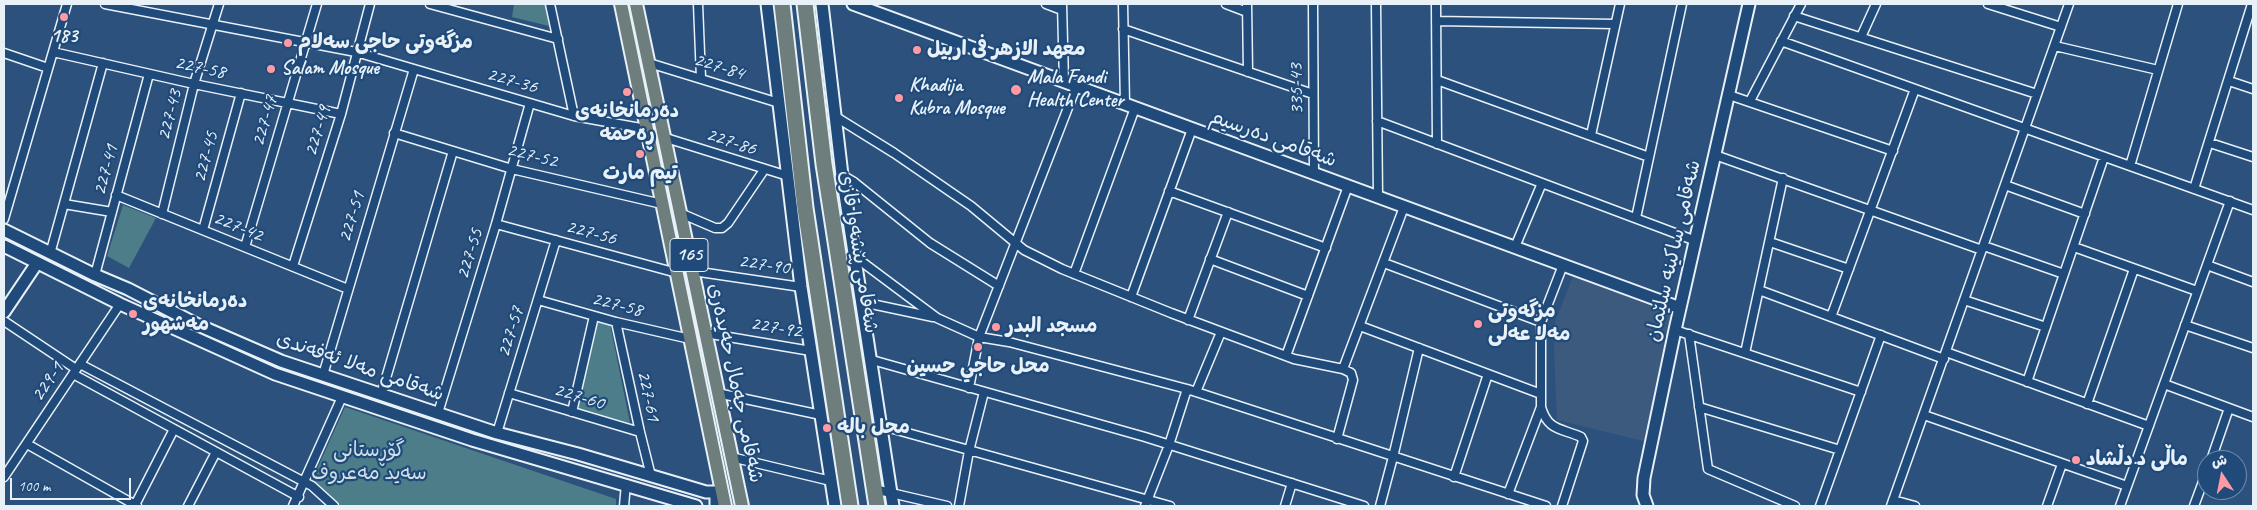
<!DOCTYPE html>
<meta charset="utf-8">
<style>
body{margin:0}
#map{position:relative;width:2257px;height:510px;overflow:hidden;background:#2c517c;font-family:Caveat,"Playpen Sans Arabic",sans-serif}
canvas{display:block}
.frame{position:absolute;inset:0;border:5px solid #e8f1f8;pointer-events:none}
.north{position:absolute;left:2197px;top:450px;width:50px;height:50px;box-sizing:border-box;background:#1f4a7a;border:1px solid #6f8dac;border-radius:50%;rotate:349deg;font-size:14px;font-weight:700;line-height:20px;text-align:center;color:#e8f1f8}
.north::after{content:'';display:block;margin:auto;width:18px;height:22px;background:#ff9aa2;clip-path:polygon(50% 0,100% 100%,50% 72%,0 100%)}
.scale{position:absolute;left:10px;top:478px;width:121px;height:22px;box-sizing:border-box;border:2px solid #e8f1f8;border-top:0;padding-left:6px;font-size:15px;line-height:18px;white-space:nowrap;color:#e8f1f8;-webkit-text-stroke:4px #1f4a7a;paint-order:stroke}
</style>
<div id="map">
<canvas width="2257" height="510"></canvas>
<div class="frame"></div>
<div class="north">ش</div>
<div class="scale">100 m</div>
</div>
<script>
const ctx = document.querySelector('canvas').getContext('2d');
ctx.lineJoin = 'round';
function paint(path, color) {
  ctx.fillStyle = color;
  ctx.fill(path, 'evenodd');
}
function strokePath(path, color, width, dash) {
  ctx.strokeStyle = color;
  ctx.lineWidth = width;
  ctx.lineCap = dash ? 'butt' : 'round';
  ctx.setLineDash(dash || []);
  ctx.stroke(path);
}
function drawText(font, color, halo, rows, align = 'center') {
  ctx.font = font + ' Caveat,"Playpen Sans Arabic",sans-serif';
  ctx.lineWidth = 4.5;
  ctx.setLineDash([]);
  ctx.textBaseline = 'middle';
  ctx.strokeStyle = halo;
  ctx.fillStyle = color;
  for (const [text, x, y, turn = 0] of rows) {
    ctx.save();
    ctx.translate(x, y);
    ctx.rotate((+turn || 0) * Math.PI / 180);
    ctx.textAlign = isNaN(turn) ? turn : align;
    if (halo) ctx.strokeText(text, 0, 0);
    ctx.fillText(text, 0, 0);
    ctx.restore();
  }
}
paint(new Path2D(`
 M1573,276L1676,313L1647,442L1557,420L1554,350L1555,322Z`), '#3c5a7e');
paint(new Path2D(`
 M514,4H548L553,27L512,17Z
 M123,205L156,218L129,268L107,256Z
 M598,321L610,324L630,423L576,408Z
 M345,407L616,499V506H334L312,480Z`), '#4c7d89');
const street = new Path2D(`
 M105,4L356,52L574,116L646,129
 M430,4L558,39
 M550,4L574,116
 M698,4L701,78
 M1046,4L1062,10
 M1062,4L1064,82
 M1123,4L1125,104
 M1226,4L1247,12
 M1247,4L1248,72
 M1313,4L1314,174
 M1376,4L1378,197
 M1436,4L1437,144
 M1988,4L2061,27
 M1794,16L2037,94
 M1436,21L1615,24
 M1123,29L1313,94
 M1861,37L1876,4
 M1781,41L2253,210
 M2055,46L2158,70
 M53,52L194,84L341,114
 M4,53L48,68
 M649,63L779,103
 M1437,80L1649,157
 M2229,81L2253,89
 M1729,95L1893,151
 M1750,101L1801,4
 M836,117L894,153L971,206L1024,250L1062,269L1171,313L1294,359L1343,369L1351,373L1353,380L1337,439
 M1377,121L1696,241
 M394,133L512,169L662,204
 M1591,135L1620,4
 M666,138L788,176
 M2210,143L2253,157
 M1715,155L1982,250
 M2130,166L2178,4
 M842,175L854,182L930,243L999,286
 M2005,185L2085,214
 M2194,189L2252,4
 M1169,191L1326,248
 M116,195L348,289
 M64,204L112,212
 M680,213L715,228H722L728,223L764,170
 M162,214L194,84L219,4
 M1636,218L1682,4
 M4,219L67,4
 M496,224L677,273
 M203,230L241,93
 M1770,242L1849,269
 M1984,246L2064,274
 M245,247L317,4
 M1515,247L1542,183
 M2074,247L2197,291
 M50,254L103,63
 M854,256L937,318L979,337L1009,342L1187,389L1546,506
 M1210,259L1308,296
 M1384,263L1541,322
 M2207,265L2253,282
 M293,266L341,114L370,4
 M693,271L801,287
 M1074,274L1135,108
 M95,275L149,74
 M1759,290L1944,359
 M1131,297L1192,129
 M538,300L616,322L690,339
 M1964,300L2046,327
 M862,302L933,317
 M1831,317L1915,89
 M1188,320L1228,212
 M4,321L76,369
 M616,322L640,432L651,476
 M2185,325L2253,348
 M1360,326L1541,394
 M1675,330L1861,392
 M705,333L811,351
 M1689,334L1708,469L1795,506
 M1946,352L2149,426
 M1745,353L1783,178
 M1286,356L1348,186
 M872,360L1145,437L1364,506
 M80,364L312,486L334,506
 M1343,369L1404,207
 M73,374L299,497
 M323,375L414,69
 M2027,382L2104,157
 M2164,384L2253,417
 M969,388L979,337L1076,87
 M1196,392L1221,332
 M509,393L640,432
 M717,393L821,415
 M381,395L453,151
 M2087,404L2134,269
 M1541,407C1548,431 1561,428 1581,437L1583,441L1562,506
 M1699,407L1840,450
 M572,412L594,316
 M438,413L496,224L530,103
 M1924,415L2127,486
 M879,425L1170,506
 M497,433L556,240
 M27,444L137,506
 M731,457L831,481
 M2211,460L2229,408
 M4,477L120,304
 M1454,477L1488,374
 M874,489L947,506
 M1508,494L1541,407V322L1563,265
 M1893,500L1915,506
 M135,505L174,429
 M188,506L216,452
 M293,506L342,397
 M624,506L626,484
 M959,506L969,451L984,392
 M1145,506L1169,445L1187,389
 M1285,506L1292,483
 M1380,506L1393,457L1419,348
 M1820,506L1881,335
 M1891,506L2069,4
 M2047,506L2062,464
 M2120,506L2230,201
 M2194,506L2207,471`);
const secondary = new Path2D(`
 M767,4L801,287L835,506
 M822,4L842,175L893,506
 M853,4L1680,308
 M4,230L95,275L128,289L198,325L281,361L497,433L578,454L706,492H722
 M4,246L120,304L275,374L472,440L696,506
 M4,312L37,263
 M716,493V506
 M1647,506L1643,495L1644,478L1675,330L1749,4`);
const primary = new Path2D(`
 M621,4L725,506
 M636,4L742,506`);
const highway = new Path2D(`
 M782,4L805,208L850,506
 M805,4L824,164L877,506`);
strokePath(street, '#e8f1f8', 11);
strokePath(secondary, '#e8f1f8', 15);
strokePath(primary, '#e8f1f8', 16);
strokePath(highway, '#e8f1f8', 19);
strokePath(street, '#1f4a7a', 8);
strokePath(secondary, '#1f4a7a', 11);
strokePath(primary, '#6d7e7c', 12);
strokePath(highway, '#6d7e7c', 15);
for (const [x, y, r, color] of [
 [64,17,5,"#ff9aa2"],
 [288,43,5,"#ff9aa2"],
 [917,50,5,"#ff9aa2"],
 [271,69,5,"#ff9aa2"],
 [1016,90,6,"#ff9aa2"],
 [627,92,5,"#ff9aa2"],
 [899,98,5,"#ff9aa2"],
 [640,154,5,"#ff9aa2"],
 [133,314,5,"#ff9aa2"],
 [1478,324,5,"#ff9aa2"],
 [996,327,5,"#ff9aa2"],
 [978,347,5,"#ff9aa2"],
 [827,428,5,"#ff9aa2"],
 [2076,460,5,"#ff9aa2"]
]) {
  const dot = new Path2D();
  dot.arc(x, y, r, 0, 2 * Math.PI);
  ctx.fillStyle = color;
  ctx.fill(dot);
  strokePath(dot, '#1f4a7a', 2);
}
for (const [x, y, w] of [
 [689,255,38]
]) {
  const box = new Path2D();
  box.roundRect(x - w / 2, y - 16.5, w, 33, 4);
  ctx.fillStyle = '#1f4a7a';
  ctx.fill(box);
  strokePath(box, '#e8f1f8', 1);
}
drawText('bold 19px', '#e8f1f8', null, [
 ["165",689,255]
]);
drawText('bold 20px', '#e8f1f8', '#1f4a7a', [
 ["183",64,37,"center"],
 ["مزگەوتی حاجی سەلام",298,43],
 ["معهد الازهر فی اربیل",927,50],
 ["Salam Mosque",281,69],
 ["Mala Fandi",1027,78],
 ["Health Center",1027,101],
 ["Khadija",909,86],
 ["Kubra Mosque",909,109],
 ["دەرمانخانەی",627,112,"center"],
 ["ڕەحمە",627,135,"center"],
 ["تیم مارت",640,174,"center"],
 ["دەرمانخانەی",143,302],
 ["مەشهور",143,325],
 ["مزگەوتی",1488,312],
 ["مەلا عەلی",1488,335],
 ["مسجد البدر",1006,327],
 ["محل حاجي حسین",978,367,"center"],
 ["محل باله",837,428],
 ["ماڵی د.دڵشاد",2086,460]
], 'left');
drawText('20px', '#e8f1f8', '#1f4a7a', [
 ["227-84",719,67,17],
 ["227-58",200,68,12],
 ["227-36",512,81,16],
 ["335-43",1297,89,-91],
 ["227-43",170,115,-76],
 ["227-47",265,121,-74],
 ["227-49",318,131,-73],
 ["شەقامی دەرسیم",1273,139,20],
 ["227-86",731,142,18],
 ["227-52",532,156,14],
 ["227-45",206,157,-75],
 ["227-41",106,170,-75],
 ["227-51",352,217,-73],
 ["227-42",238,227,22],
 ["227-56",591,233,15],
 ["شەقامی ساکینە سلێمان",1674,251,-77],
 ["شەقامی پێشەوا قازی",858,252,81],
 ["227-55",470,254,-73],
 ["227-90",764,265,9],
 ["227-58",617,305,14],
 ["227-92",776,328,10],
 ["227-57",511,332,-73],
 ["شەقامی مەلا ئەفەندی",360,367,19],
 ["229-1",48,382,-56],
 ["شەقامی جەمال حەیدەری",735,383,78],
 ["227-61",648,396,78],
 ["227-60",579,397,17]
]);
drawText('20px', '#d1e0e7', '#1f4a7a', [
 ["گۆڕستانی",369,451],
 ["سەید مەعروف",369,474]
]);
</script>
